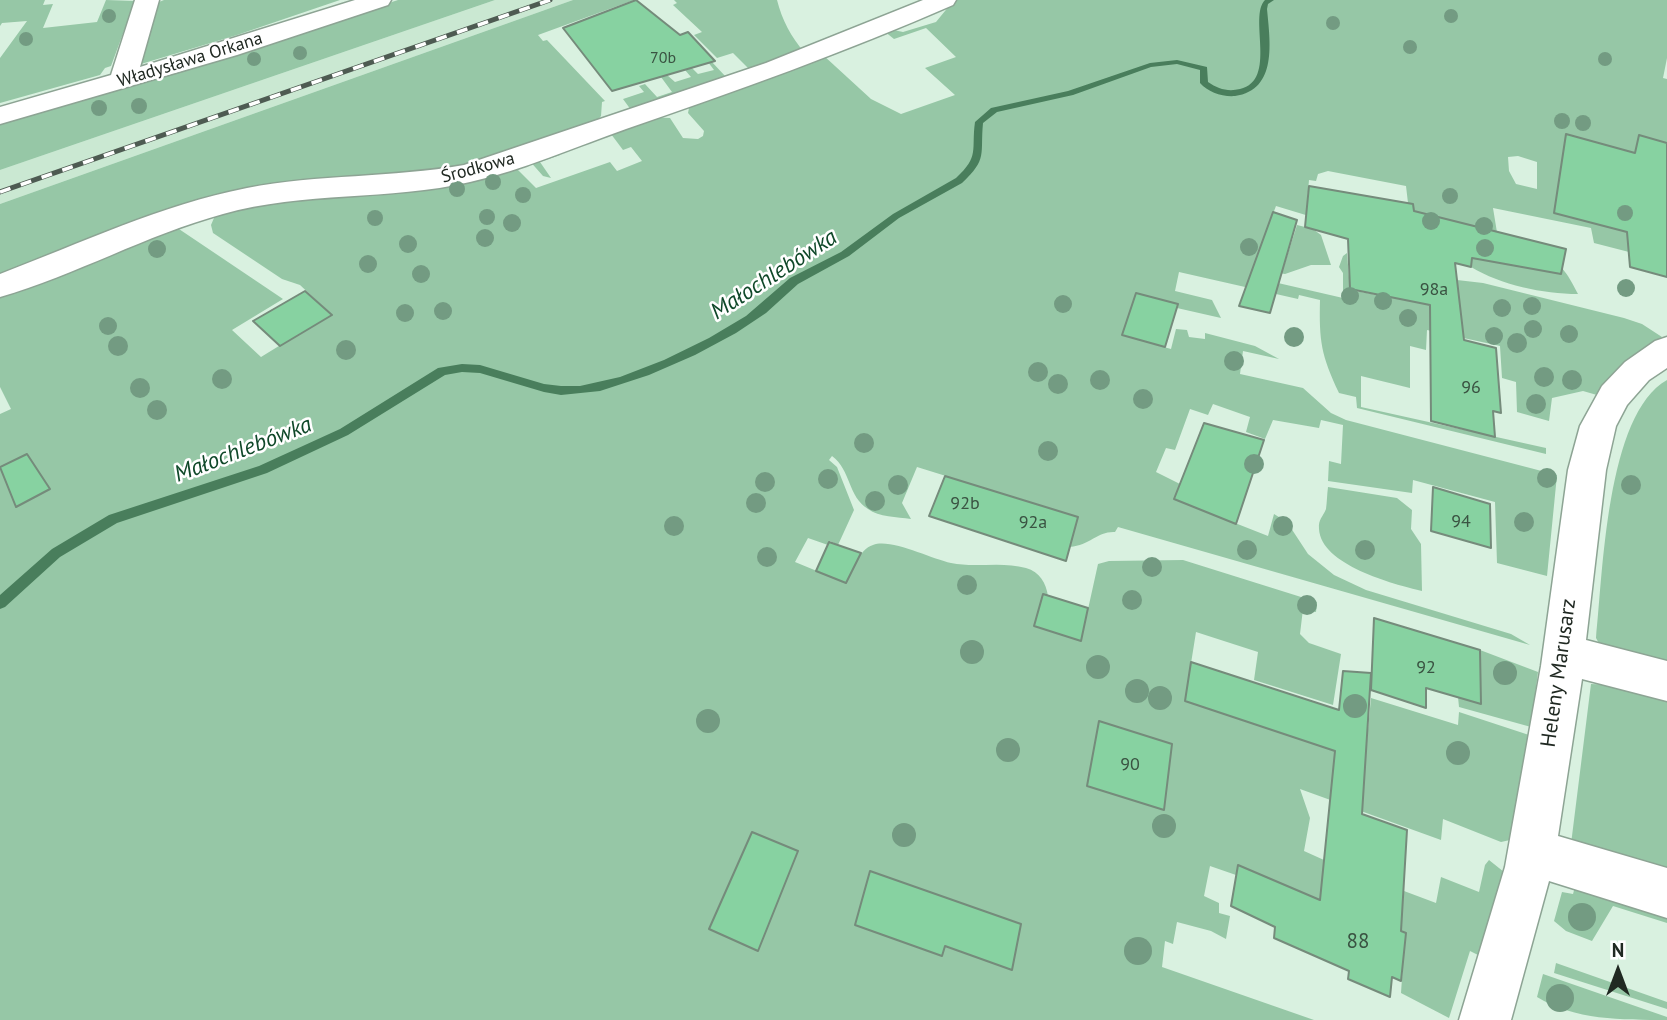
<!DOCTYPE html>
<meta charset="utf-8">
<style>
body{margin:0}
#map{position:relative;width:1667px;height:1020px;overflow:hidden;background:#d9f1e0;font-family:"PT Sans",sans-serif}
canvas{display:block}
.north{position:absolute;left:1583px;top:936px;width:70px;height:70px;-webkit-text-stroke:5px #fff;paint-order:stroke;rotate:0deg;font-size:19px;font-weight:700;line-height:28px;text-align:center;color:#202922}
.north::after{content:'';display:block;margin:auto;width:24px;height:32px;background:#202922;clip-path:polygon(50% 0,100% 100%,50% 72%,0 100%)}
</style>
<div id="map">
<canvas width="1667" height="1020"></canvas>
<div class="north">N</div>
</div>
<script>
const ctx = document.querySelector('canvas').getContext('2d');
ctx.lineJoin = 'round';
function paint(path, color) {
  ctx.fillStyle = color;
  ctx.fill(path, 'evenodd');
}
function strokePath(path, color, width, dash) {
  ctx.strokeStyle = color;
  ctx.lineWidth = width;
  ctx.lineCap = dash ? 'butt' : 'round';
  ctx.setLineDash(dash || []);
  ctx.stroke(path);
}
function drawText(font, color, halo, rows, align = 'center') {
  ctx.font = font + ' "PT Sans",sans-serif';
  ctx.lineWidth = 5;
  ctx.setLineDash([]);
  ctx.textBaseline = 'middle';
  ctx.strokeStyle = halo;
  ctx.fillStyle = color;
  for (const [text, x, y, turn = 0] of rows) {
    ctx.save();
    ctx.translate(x, y);
    ctx.rotate((+turn || 0) * Math.PI / 180);
    ctx.textAlign = isNaN(turn) ? turn : align;
    if (halo) ctx.strokeText(text, 0, 0);
    ctx.fillText(text, 0, 0);
    ctx.restore();
  }
}
paint(new Path2D(`
 M495,0H573L0,204V170Z`), '#cae8d2');
paint(new Path2D(`
 M0,0H45L43,5L53,4L43,28L97,22L106,0L135,1L111,66L105,68L100,75L0,103V58L27,21L2,23L0,26Z
 M164,0H340L237,35L141,64L159,2Z
 M398,0H495L0,170V124L207,63Z
 M573,0H634L538,35L543,41L547,40L605,101L602,102L601,116L596,122L448,173L321,182L0,274V204Z
 M674,0H777C782,20 791,37 805,53L631,110L623,99L644,92L639,86L645,84L657,97L672,92L661,77L667,75L675,82L691,77L685,70L692,68L698,74L714,70L708,62L711,61L726,77L749,69L733,53L717,58L694,35L702,32L673,5L677,3Z
 M954,0H1667V58L1663,78L1667,79V254L1629,244V252L1594,243L1591,228L1493,208L1502,263L1548,272L1545,256C1563,264 1569,277 1578,294C1543,294 1501,285 1471,267L1474,226L1437,217L1435,235L1454,239L1452,262L1344,237L1309,216L1276,206L1256,258L1284,266L1297,225L1305,227L1306,224L1321,235L1331,265H1311L1285,274L1254,269L1252,277L1343,298V273L1339,267L1343,256L1347,253L1350,290L1460,310L1457,280L1483,283L1624,318L1642,324L1662,337C1635,353 1615,370 1597,395L1583,391L1552,398L1549,421L1517,412L1516,382L1502,378L1500,346L1427,330L1426,350L1410,346V388L1361,376V407L1546,448V454L1357,408L1356,397L1339,393C1321,355 1319,341 1320,300L1299,295L1298,299L1179,272L1175,291L1212,300L1221,318L1177,308L1178,304L1136,293L1122,335L1171,349L1176,329L1187,330L1189,337L1205,339V333L1255,346L1279,359L1243,351L1240,374L1303,388L1331,413L1346,420L1557,475L1547,576L1497,563L1495,502L1413,480L1412,493L1328,481L1329,461L1341,464L1343,425L1321,420L1319,428L1273,420L1265,439L1246,432L1250,417L1213,404L1208,415L1190,409L1175,450L1166,448L1156,472L1180,484L1174,499L1268,536L1274,514L1287,522L1308,554L1334,575L1366,590L1511,634L1530,645L1118,527L1115,532C1098,531 1090,545 1070,547L1078,517L917,467L902,503L911,519C897,517 879,517 868,509C848,497 851,470 832,456L829,460L837,467L854,510L838,545L830,541L828,545L808,538L795,562L846,583C852,571 859,549 873,545C891,538 931,559 951,563C975,568 1002,561 1026,568C1040,572 1046,583 1048,596L1043,595L1035,626L1081,641L1098,564L1109,561L1183,560L1317,602L1316,612L1303,609L1300,634L1309,643L1341,654L1333,705L1254,680L1258,652L1196,632L1185,701L1365,761L1371,698L1458,725L1459,712L1529,735L1510,840L1501,842L1443,819L1441,840L1300,789L1310,818L1304,851L1324,860L1323,869L1403,899L1404,891L1436,903L1441,877L1479,892L1485,865L1489,860L1504,872L1478,955L1470,951L1449,1018L1401,993L1405,933L1282,885L1280,899L1261,892L1263,876L1238,865L1236,875L1210,866L1204,896L1219,903V913L1230,916L1226,939L1211,931L1177,922L1173,944L1165,941L1162,967L1314,1020H0V414L11,409L0,387V293L173,225L283,299L232,330L261,357L331,314L300,285L282,279L213,233L211,225L217,211L290,196L452,183L512,164L536,188L610,162L617,171L642,161L631,147L623,150L611,134L558,152L560,155L540,162L551,178L543,176L528,159L648,117L670,118L683,138L698,139L703,136L704,131L688,113L690,103L823,55L871,99L901,114L955,95L925,68L956,57L926,28L894,39L884,31L889,29L903,32L936,22ZM1518,156L1537,162V189L1516,184L1509,171L1508,157ZM1328,171L1406,186L1408,203L1413,205L1415,223L1348,211L1347,205L1336,203L1335,209L1307,203L1309,180L1316,181L1318,174ZM870,872L1021,924L1012,970L945,946L942,956L855,925Z
 M1667,380V665L1601,647L1596,638C1603,575 1606,414 1667,380Z
 M1328,487L1397,498L1412,510L1411,529L1421,544L1422,591C1393,584 1321,565 1319,529C1318,519 1323,517 1326,509C1327,502 1327,494 1328,487Z
 M1480,650L1538,672L1531,727L1459,707L1458,697L1481,703Z
 M1591,684L1613,685L1667,698V884L1571,844Z
 M1576,883L1667,904V923L1613,906L1592,941L1566,931L1554,921L1562,892L1573,894Z
 M1556,963L1667,1002V1009L1554,973Z
 M1543,974L1667,1017V1020C1622,1020 1574,1020 1537,997Z`), '#96c7a6');
paint(new Path2D(`
 M1265,0H1274L1268,4L1267,9C1270,41 1278,90 1235,96C1222,97 1208,92 1200,83V70L1177,64L1151,67L1073,95L997,112L983,123C980,154 988,159 962,183L899,218L849,256L798,284L766,313L736,333L695,355L649,375L600,391L561,395L544,392L480,373L462,372L445,375L348,435L267,473L117,523L60,557L5,607L0,609V595L52,549L109,515L259,466L340,429L438,368L462,364L480,365L544,384L561,386H580L620,377L664,360L709,338L746,316L790,278L841,252L893,214L956,178C980,156 971,150 975,122L991,108L1068,91L1150,63L1177,60L1207,67L1208,82C1218,89 1228,92 1240,89C1278,80 1248,17 1265,0Z`), '#497e5c');
const building = new Path2D(`
 M636,0L680,35L688,32L715,61L612,91L563,28Z
 M1566,134L1635,153L1639,135L1667,143V277L1630,267L1627,232L1554,213Z
 M1309,186L1413,204L1414,211L1566,249L1561,274L1472,258L1471,267L1455,263L1464,340L1496,348L1501,413L1493,411L1495,437L1431,421L1430,305L1350,289L1348,239L1305,227Z
 M1273,212L1297,220L1270,313L1239,306Z
 M305,291L332,315L280,346L253,321Z
 M1136,293L1178,304L1165,347L1122,335Z
 M1204,423L1264,440L1236,524L1174,499Z
 M27,454L50,489L16,507L0,467Z
 M945,476L1078,517L1066,561L929,516Z
 M1433,487L1490,504L1491,548L1431,531Z
 M829,542L861,553L846,583L816,571Z
 M1043,594L1088,608L1081,641L1034,626Z
 M1374,618L1480,650L1481,704L1426,688V708L1371,690Z
 M1191,662L1339,710L1343,671L1371,673L1362,814L1407,830L1401,931L1406,933L1401,981L1392,977L1390,997L1348,979L1349,971L1274,938L1275,927L1231,906L1238,865L1320,900L1335,751L1185,701Z
 M1099,721L1172,744L1164,810L1087,786Z
 M752,832L798,851L758,951L709,929Z
 M870,871L1021,924L1012,970L945,946L942,956L855,925Z`);
paint(building, '#87d2a1');
strokePath(building, '#758b7b', 2);
const minor = new Path2D(`
 M135,0H159L140,67L355,0H391L388,5L237,55L0,124V107L111,75Z
 M923,0H956L953,5C846,52 736,91 626,129C575,147 523,170 470,182C389,201 304,191 223,214C146,235 76,275 0,297V274C81,243 161,205 247,188C318,174 392,178 464,165L766,63Z
 M1667,337V368L1649,380L1627,405L1616,426L1606,470L1586,640L1667,661V701L1582,679L1558,836L1667,868V918L1549,881L1511,1020H1459L1505,867L1541,666L1568,470L1580,426L1602,386L1625,362L1655,341Z`);
strokePath(minor, '#8da494', 3);
paint(minor, '#fff');
const rail = new Path2D(`
 M0,192L550,0`);
strokePath(rail, '#4e5b52', 5);
strokePath(rail, '#fff', 3.5, [11]);
ctx.fillStyle = '#739b82';
for (const [x, y, r] of [
 [109,16,7],
 [1451,16,7],
 [1333,23,7],
 [26,39,7],
 [1410,47,7],
 [300,53,7],
 [254,59,7],
 [1605,59,7],
 [139,106,8],
 [99,108,8],
 [1562,121,8],
 [1583,123,8],
 [493,182,8],
 [457,189,8],
 [523,195,8],
 [1450,196,8],
 [1625,213,8],
 [487,217,8],
 [375,218,8],
 [1431,221,9],
 [512,223,9],
 [1484,226,9],
 [485,238,9],
 [408,244,9],
 [1249,247,9],
 [1485,248,9],
 [157,249,9],
 [368,264,9],
 [421,274,9],
 [1626,288,9],
 [1350,296,9],
 [1383,301,9],
 [1063,304,9],
 [1532,306,9],
 [1502,308,9],
 [443,311,9],
 [405,313,9],
 [1408,318,9],
 [108,326,9],
 [1533,329,9],
 [1569,334,9],
 [1494,336,9],
 [1294,337,10],
 [1517,343,10],
 [118,346,10],
 [346,350,10],
 [1234,361,10],
 [1038,372,10],
 [1544,377,10],
 [222,379,10],
 [1100,380,10],
 [1572,380,10],
 [1058,384,10],
 [140,388,10],
 [1143,399,10],
 [1536,404,10],
 [157,410,10],
 [864,443,10],
 [1048,451,10],
 [1254,464,10],
 [1547,478,10],
 [828,479,10],
 [765,482,10],
 [898,485,10],
 [1631,485,10],
 [875,501,10],
 [756,503,10],
 [1524,522,10],
 [674,526,10],
 [1283,526,10],
 [1247,550,10],
 [1365,550,10],
 [767,557,10],
 [1152,567,10],
 [967,585,10],
 [1132,600,10],
 [1307,605,10],
 [972,652,12],
 [1098,667,12],
 [1505,673,12],
 [1137,691,12],
 [1160,698,12],
 [1355,706,12],
 [708,721,12],
 [1008,750,12],
 [1458,753,12],
 [1164,826,12],
 [904,835,12],
 [1582,917,14],
 [1138,951,14],
 [1560,998,14]
]) {
  ctx.beginPath();
  ctx.arc(x, y, r, 0, 2 * Math.PI);
  ctx.fill();
}
drawText('16px', '#3a5342', null, [
 ["70b",663,58]
]);
drawText('18px', '#202922', '#fff', [
 ["Władysława Orkana",190,60,-17],
 ["Środkowa",478,168,-15]
]);
drawText('18px', '#3a5342', null, [
 ["98a",1434,290],
 ["96",1471,388],
 ["92b",965,504],
 ["94",1461,522],
 ["92a",1033,523],
 ["92",1426,668],
 ["90",1130,765]
]);
drawText('21px', '#202922', '#fff', [
 ["Heleny Marusarz",1559,673,-82]
]);
drawText('21px', '#3a5342', null, [
 ["88",1358,942]
]);
drawText('italic 23px', '#0f4829', '#fff', [
 ["Małochlebówka",774,275,-33],
 ["Małochlebówka",243,450,-21]
]);
</script>
